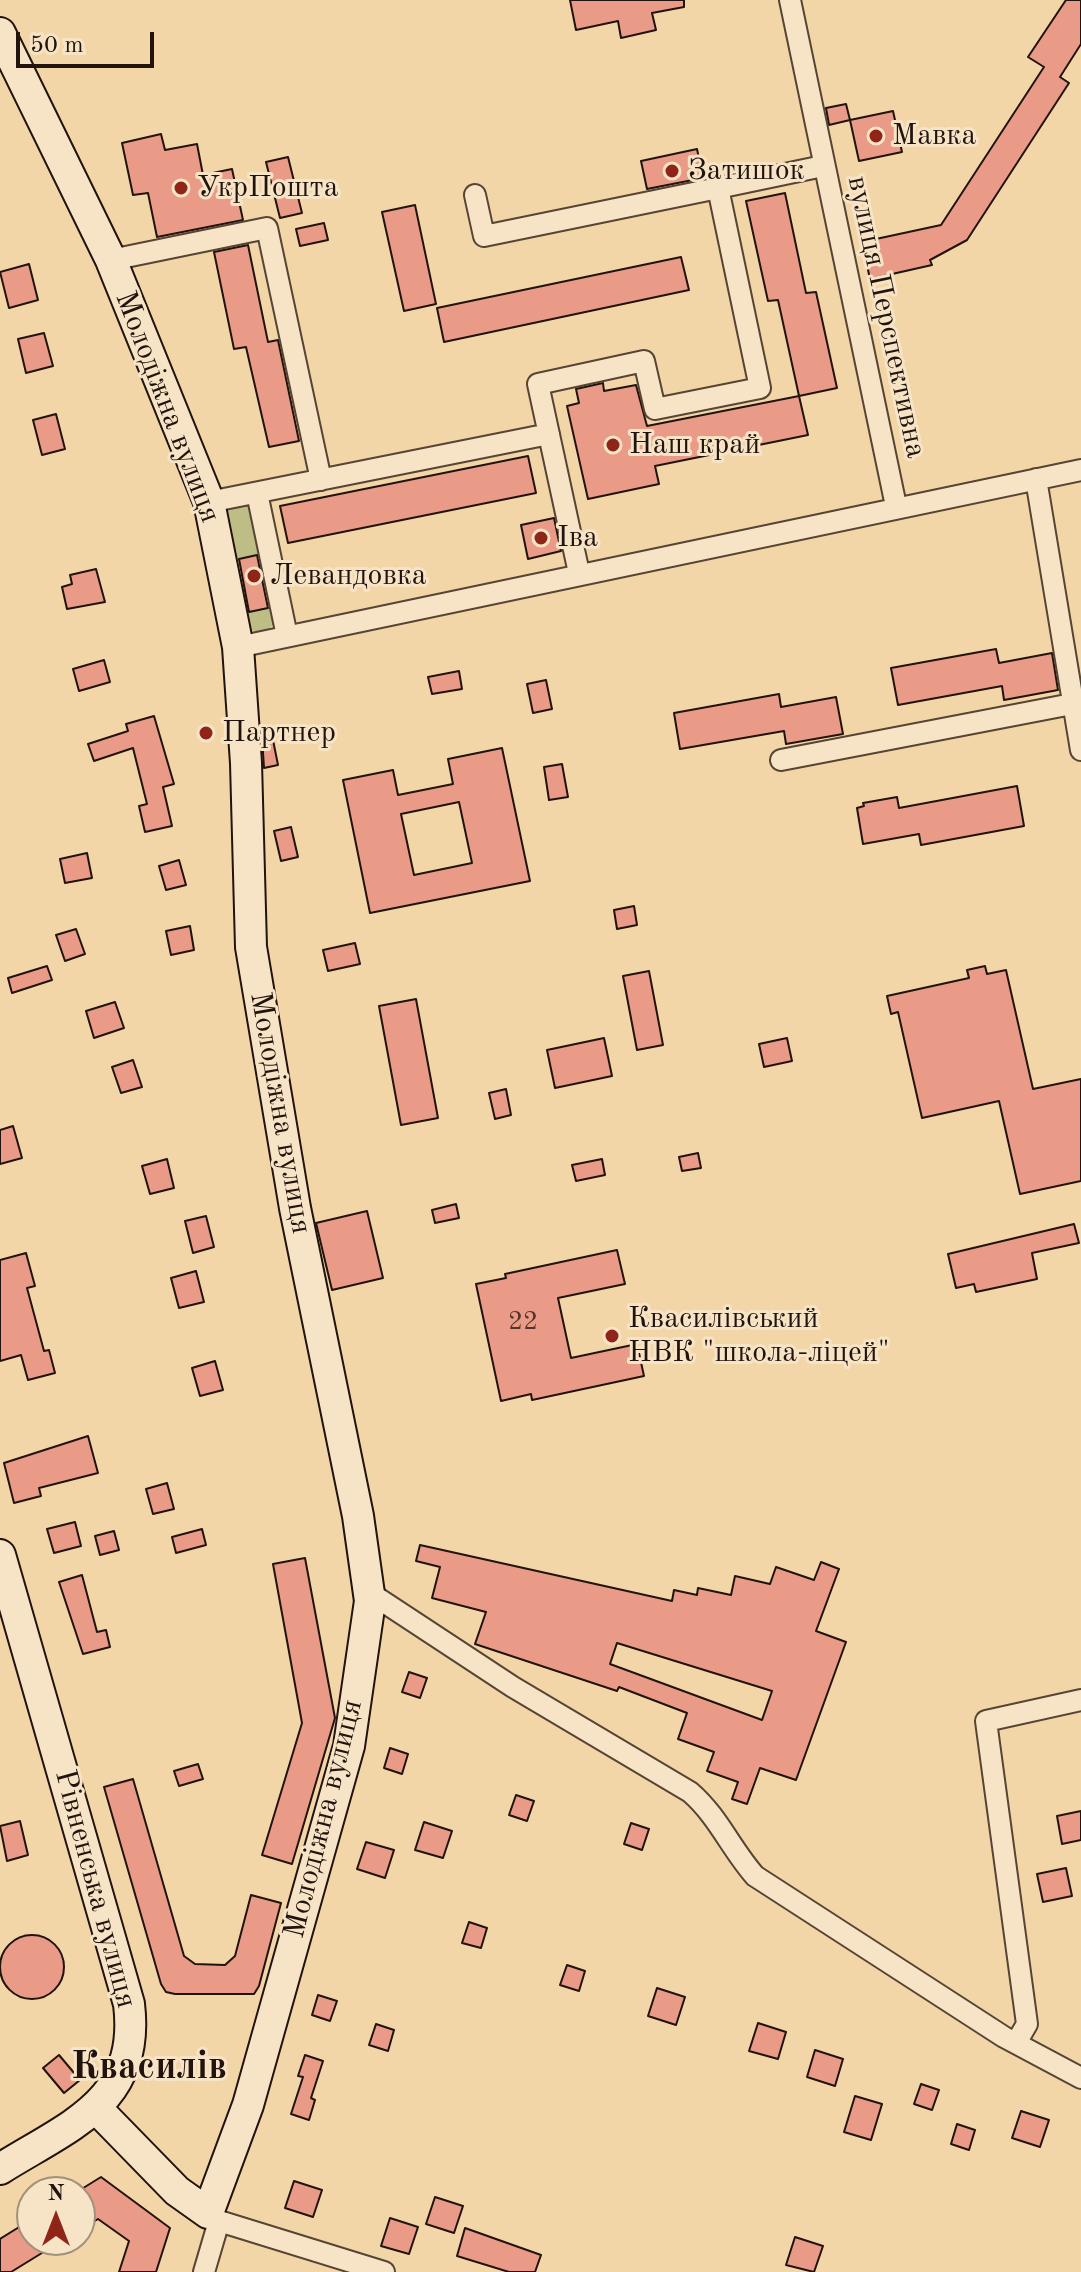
<!DOCTYPE html>
<meta charset="utf-8">
<style>
body{margin:0}
#map{position:relative;width:1081px;height:2272px;overflow:hidden;background:#f3d6a7;font-family:"Old Standard TT",serif}
canvas{display:block}
.north{position:absolute;left:16px;top:2176px;width:80px;height:80px;box-sizing:border-box;background:#f7e4c6;border:2px solid #a1907c;border-radius:50%;rotate:0deg;font-size:22px;font-weight:700;line-height:32px;text-align:center;color:#21130d}
.north::after{content:'';display:block;margin:auto;width:28px;height:36px;background:#8f2418;clip-path:polygon(50% 0,100% 100%,50% 72%,0 100%)}
.scale{position:absolute;left:16px;top:32px;width:138px;height:36px;box-sizing:border-box;border:4px solid #21130d;border-top:0;padding-left:10px;font-size:24px;line-height:28px;white-space:nowrap;color:#21130d;-webkit-text-stroke:6px #f7e4c6;paint-order:stroke}
</style>
<div id="map">
<canvas width="1081" height="2272"></canvas>
<div class="north">N</div>
<div class="scale">50 m</div>
</div>
<script>
const ctx = document.querySelector('canvas').getContext('2d');
ctx.lineJoin = 'round';
function paint(path, color) {
  ctx.fillStyle = color;
  ctx.fill(path, 'evenodd');
}
function strokePath(path, color, width, dash) {
  ctx.strokeStyle = color;
  ctx.lineWidth = width;
  ctx.lineCap = dash ? 'butt' : 'round';
  ctx.setLineDash(dash || []);
  ctx.stroke(path);
}
function drawText(font, color, halo, rows, align = 'center') {
  ctx.font = font + ' "Old Standard TT",serif';
  ctx.lineWidth = 6;
  ctx.setLineDash([]);
  ctx.textBaseline = 'middle';
  ctx.strokeStyle = halo;
  ctx.fillStyle = color;
  for (const [text, x, y, turn = 0] of rows) {
    ctx.save();
    ctx.translate(x, y);
    ctx.rotate((+turn || 0) * Math.PI / 180);
    ctx.textAlign = isNaN(turn) ? turn : align;
    if (halo) ctx.strokeText(text, 0, 0);
    ctx.fillText(text, 0, 0);
    ctx.restore();
  }
}
paint(new Path2D(`
 M250,503L262,554L237,559L231,530L224,526L221,511L228,505Z
 M274,607V624C265,633 258,633 247,629L240,614Z`), '#bdbd85');
const building = new Path2D(`
 M570,0H684V7L652,13L656,30L621,38L618,21L576,30Z
 M1066,0H1081V44L1060,77L1069,83L967,240L930,260L932,265L870,279L862,242L941,225L1044,67L1028,57Z
 M846,104L850,120L829,125L826,108Z
 M893,111L902,152L859,161L850,120Z
 M161,134L165,150L197,144L203,175L232,169L243,220L157,237L148,193L133,195L122,143Z
 M697,149L703,178L647,189L641,161Z
 M288,157L302,213L280,218L266,162Z
 M785,193L806,293L816,292L837,388L799,396L778,300L768,301L746,201Z
 M415,205L436,304L404,311L382,212Z
 M324,223L328,240L300,246L296,229Z
 M248,245L268,342L278,340L299,441L269,447L246,347L234,349L214,252Z
 M681,257L689,290L444,342L437,308Z
 M29,264L38,300L9,308L0,272Z
 M44,333L53,366L26,373L18,339Z
 M603,383L604,391L636,385L647,426L799,396L808,435L655,466L659,484L588,499L567,406L579,403L576,389Z
 M56,414L65,449L42,455L33,420Z
 M528,456L536,493L288,543L280,506Z
 M554,518L561,551L528,559L521,525Z
 M257,555L268,608L249,612L239,559Z
 M96,569L105,602L67,609L62,587L72,584L70,575Z
 M996,649L999,663L1052,653L1058,690L1004,700L1002,686L898,705L891,668Z
 M104,660L110,682L79,691L73,669Z
 M459,671L462,689L432,694L428,677Z
 M546,680L552,709L533,713L527,684Z
 M779,694L781,707L836,697L843,734L786,744L784,731L680,749L674,713Z
 M154,716L174,784L163,787L172,826L145,832L139,806L147,804L133,748L94,761L88,744L128,731L126,724Z
 M272,735L278,765L264,768L262,737Z
 M502,748L530,881L370,913L343,780L393,770L398,795L453,784L448,759ZM459,802L472,863L414,875L401,814Z
 M562,764L568,797L549,800L544,767Z
 M1017,786L1024,826L921,845L919,834L863,844L857,808L864,806L863,803L897,797L899,808Z
 M291,827L298,857L281,861L274,831Z
 M87,853L92,878L65,883L60,859Z
 M179,860L186,885L166,890L159,866Z
 M634,906L637,925L617,929L614,910Z
 M190,926L194,950L171,955L166,931Z
 M76,929L85,954L65,961L56,935Z
 M355,943L360,964L328,971L323,950Z
 M47,966L52,980L12,993L8,978Z
 M985,966L987,974L1006,970L1033,1089L1081,1079V1181L1020,1194L999,1101L922,1118L898,1012L891,1014L887,996L969,978L967,970Z
 M649,971L663,1045L637,1050L623,976Z
 M416,999L438,1118L401,1125L379,1006Z
 M115,1002L124,1028L94,1038L86,1011Z
 M604,1038L612,1076L555,1088L547,1050Z
 M787,1038L792,1061L764,1067L759,1044Z
 M133,1060L142,1087L121,1093L112,1067Z
 M506,1089L511,1115L495,1119L489,1093Z
 M13,1126L22,1158L0,1164V1130Z
 M698,1153L701,1168L682,1171L679,1157Z
 M167,1159L174,1188L150,1194L142,1166Z
 M602,1159L605,1175L576,1181L572,1165Z
 M456,1204L459,1218L435,1223L432,1210Z
 M367,1211L383,1278L332,1290L316,1223Z
 M206,1216L214,1247L193,1253L185,1221Z
 M1074,1224L1079,1243L1032,1253L1037,1279L976,1292L974,1284L956,1288L948,1254Z
 M617,1250L625,1284L558,1298L571,1358L637,1344L644,1376L532,1400L531,1394L501,1401L476,1284L506,1278L505,1274Z
 M26,1253L35,1286L27,1288L44,1351L49,1350L55,1373L28,1380L21,1355L0,1361V1260Z
 M196,1271L204,1302L179,1308L171,1278Z
 M215,1361L223,1390L200,1396L192,1368Z
 M88,1436L98,1473L39,1488L41,1496L14,1503L4,1463Z
 M167,1483L174,1509L153,1514L146,1489Z
 M75,1522L81,1546L54,1553L47,1529Z
 M202,1529L206,1545L176,1553L172,1537Z
 M114,1531L119,1550L100,1555L95,1536Z
 M420,1545L672,1601L674,1590L697,1595L698,1588L731,1595L735,1576L770,1584L776,1567L814,1580L821,1562L839,1569L816,1631L846,1642L796,1780L760,1768L747,1804L732,1799L738,1782L707,1771L714,1752L678,1739L687,1713L619,1687L617,1691L475,1644L486,1612L432,1598L440,1567L416,1561ZM617,1643L772,1691L762,1720L610,1664Z
 M305,1558L335,1718L292,1864L262,1855L302,1723L273,1564Z
 M82,1575L97,1632L106,1630L110,1647L83,1654L59,1582Z
 M409,1672L427,1678L420,1698L402,1692Z
 M390,1748L408,1754L402,1774L384,1768Z
 M198,1764L203,1779L179,1786L174,1771Z
 M133,1779L184,1956L195,1964L225,1965L235,1956L251,1895L281,1903L259,1986L254,1994H175L166,1992L161,1984L104,1787Z
 M516,1795L534,1801L527,1821L509,1815Z
 M1081,1811V1840L1062,1844L1057,1816Z
 M20,1821L28,1855L7,1861L0,1826Z
 M424,1822L452,1831L443,1858L415,1850Z
 M631,1823L649,1829L642,1850L624,1844Z
 M366,1842L394,1850L385,1878L357,1869Z
 M1066,1868L1072,1896L1043,1902L1037,1874Z
 M469,1922L487,1928L481,1948L462,1943Z
 M0 1967a32 32 0 1 1 64 0a32 32 0 1 1-64 0Z
 M567,1965L585,1971L579,1991L560,1985Z
 M657,1988L685,1997L676,2025L648,2016Z
 M318,1995L337,2001L330,2021L312,2015Z
 M758,2023L786,2032L778,2059L749,2051Z
 M376,2024L394,2030L388,2051L369,2045Z
 M815,2050L843,2059L835,2086L807,2077Z
 M59,2055L80,2080L64,2093L43,2068Z
 M305,2055L323,2061L311,2098L315,2100L309,2120L291,2114L303,2077L298,2076Z
 M921,2084L939,2090L932,2110L914,2104Z
 M855,2096L882,2104L871,2140L844,2132Z
 M1021,2111L1049,2120L1040,2147L1012,2138Z
 M957,2124L975,2130L969,2150L951,2144Z
 M101,2177L170,2228L156,2272H119L129,2241L98,2219L80,2230V2190Z
 M294,2181L322,2190L313,2217L285,2208Z
 M435,2197L463,2206L454,2233L426,2224Z
 M390,2218L418,2227L409,2254L381,2246Z
 M32,2219V2240H63L11,2272H0V2239Z
 M465,2228L541,2255L535,2272H509L457,2256Z
 M795,2237L823,2246L814,2272L786,2265Z`);
paint(building, '#e99b88');
strokePath(building, '#21130d', 2);
const street = new Path2D(`
 M790,0L896,506
 M475,195L484,236L718,188
 M111,260L267,228L321,480
 M1036,479L1081,750
 M257,493L287,636
 M209,502L549,434
 M579,573L538,384L644,361L655,409L760,388L718,188L823,166
 M238,647L1081,470
 M781,760L1072,704
 M367,1591L513,1687L690,1792C718,1816 731,1849 755,1876L1004,2037L1081,2078
 M1016,2043L1027,2024L986,1721L1081,1700
 M208,2213L219,2221L384,2272
 M204,2272L219,2221`);
const secondary = new Path2D(`
 M0,33L111,260L209,502L238,647L246,763L251,947L295,1208L358,1516L370,1601L349,1746L248,2105L208,2213L177,2191L97,2109
 M0,1555L129,2004C141,2102 70,2125 0,2169`);
strokePath(street, '#564434', 24);
strokePath(secondary, '#21130d', 34);
strokePath(street, '#f7e4c6', 20);
strokePath(secondary, '#f7e4c6', 30);
for (const [x, y, r, color] of [
 [876,136,8,"#8f2418"],
 [672,171,8,"#8f2418"],
 [181,188,8,"#8f2418"],
 [613,445,8,"#8f2418"],
 [541,538,8,"#8f2418"],
 [254,576,8,"#8f2418"],
 [206,733,8,"#8f2418"],
 [612,1336,8,"#8f2418"]
]) {
  const dot = new Path2D();
  dot.arc(x, y, r, 0, 2 * Math.PI);
  ctx.fillStyle = color;
  ctx.fill(dot);
  strokePath(dot, '#f7e4c6', 3);
}
drawText('26px', '#53352c', null, [
 ["22",523,1322]
]);
drawText('30px', '#21130d', '#f7e4c6', [
 ["Мавка",892,136],
 ["Затишок",688,171],
 ["УкрПошта",197,188],
 ["Наш край",629,445],
 ["Іва",557,538],
 ["Левандовка",270,576],
 ["Партнер",222,733],
 ["Квасилівський",628,1319],
 ["НВК \"школа-ліцей\"",628,1353]
], 'left');
drawText('30px', '#21130d', '#f7e4c6', [
 ["вулиця Перспективна",886,317,78],
 ["Молодіжна вулиця",167,407,69],
 ["Молодіжна вулиця",280,1113,80],
 ["Молодіжна вулиця",324,1819,-76],
 ["Рівненська вулиця",95,1889,75]
]);
drawText('bold 38px', '#21130d', '#f7e4c6', [
 ["Квасилів",149,2068]
]);
</script>
